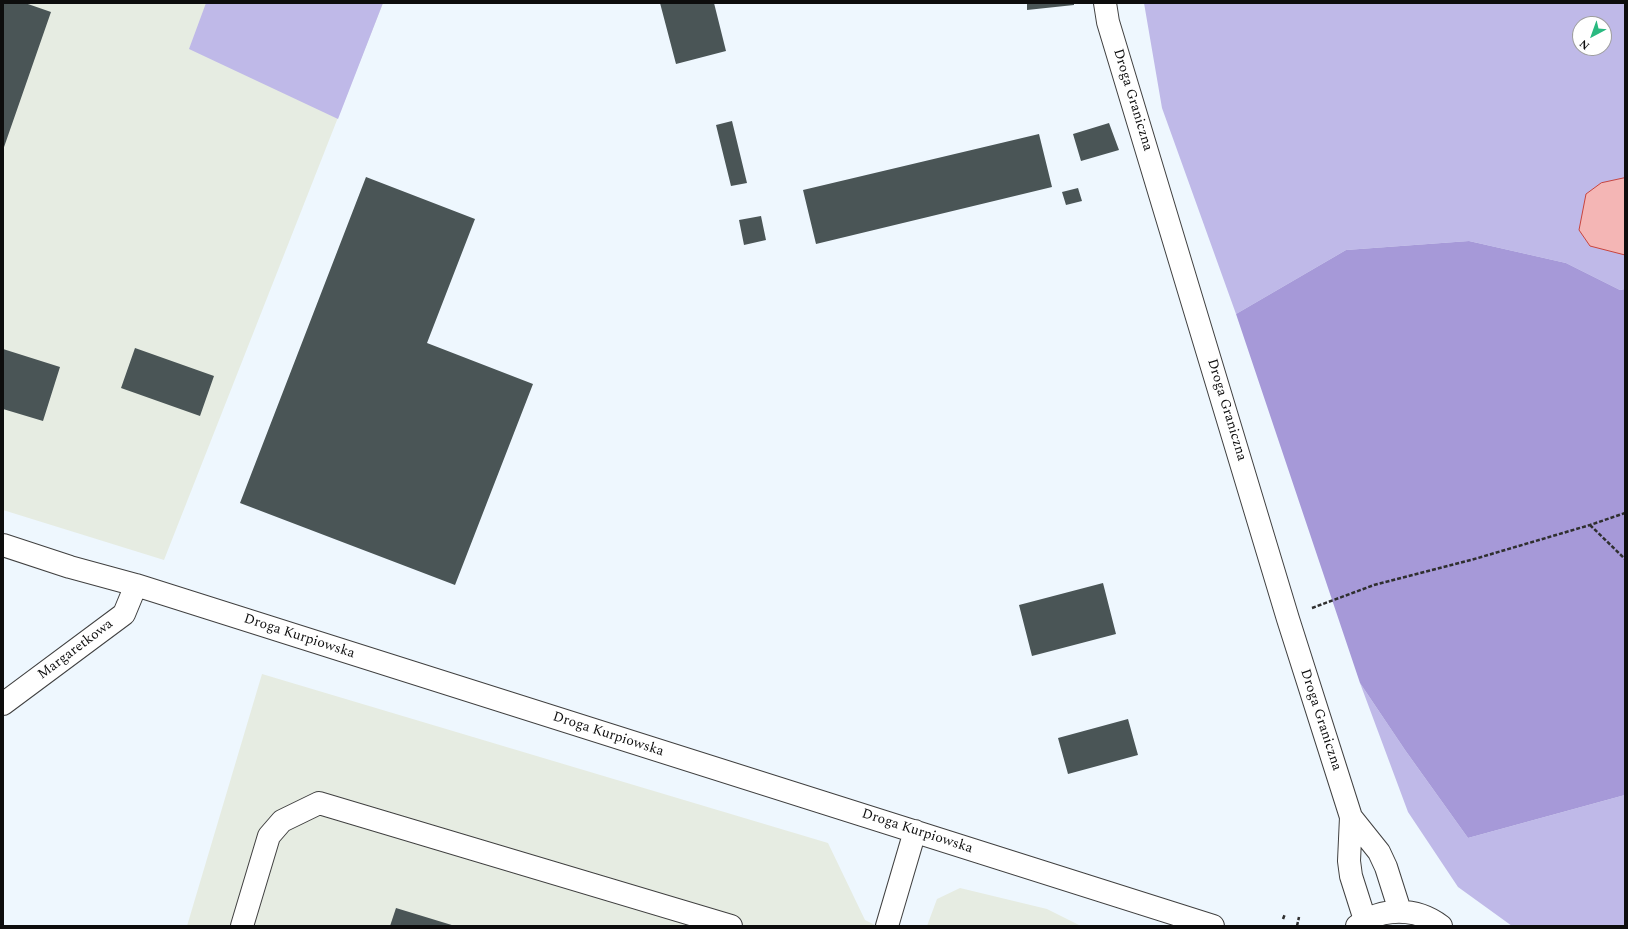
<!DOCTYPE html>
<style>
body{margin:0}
#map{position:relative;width:1628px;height:929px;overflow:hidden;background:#eef7fe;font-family:Spectral,serif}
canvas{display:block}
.frame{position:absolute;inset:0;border:4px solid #0d0d0d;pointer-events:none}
.north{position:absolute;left:1572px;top:16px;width:40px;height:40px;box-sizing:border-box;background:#fff;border:1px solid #9e9e9e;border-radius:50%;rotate:221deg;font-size:11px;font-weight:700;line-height:16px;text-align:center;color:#0d0d0d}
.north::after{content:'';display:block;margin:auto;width:14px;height:18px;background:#2ab980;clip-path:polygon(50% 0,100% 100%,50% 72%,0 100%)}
</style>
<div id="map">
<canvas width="1628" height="929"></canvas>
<div class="frame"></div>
<div class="north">N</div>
</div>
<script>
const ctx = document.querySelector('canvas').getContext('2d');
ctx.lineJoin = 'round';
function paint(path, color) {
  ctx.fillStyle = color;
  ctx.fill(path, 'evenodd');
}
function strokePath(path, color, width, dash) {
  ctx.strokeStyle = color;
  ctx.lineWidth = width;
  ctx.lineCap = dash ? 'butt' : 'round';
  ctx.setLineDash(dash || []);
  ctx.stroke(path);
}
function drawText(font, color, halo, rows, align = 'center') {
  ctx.font = font + ' Spectral,serif';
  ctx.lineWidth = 4;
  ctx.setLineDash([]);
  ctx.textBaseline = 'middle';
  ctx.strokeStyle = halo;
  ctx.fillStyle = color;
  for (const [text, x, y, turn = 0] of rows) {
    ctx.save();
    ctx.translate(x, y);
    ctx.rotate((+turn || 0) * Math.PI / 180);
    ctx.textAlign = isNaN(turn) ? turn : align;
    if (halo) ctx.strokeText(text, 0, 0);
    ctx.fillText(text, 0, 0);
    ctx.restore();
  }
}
paint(new Path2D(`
 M3,3H383L164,560L3,510Z
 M262,674L828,843L865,920L877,926H187Z
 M960,888L1047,909L1081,926H927L937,899Z`), '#e6ece2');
paint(new Path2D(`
 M206,3H383L338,119L189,49Z
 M1144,3H1625V289L1620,290L1566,263L1469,241L1346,250L1236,314L1162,108ZM1580,24H1604V48H1580Z
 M1360,683L1405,750L1468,838L1625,795V926H1512L1458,887L1408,812Z`), '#bfb9e8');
paint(new Path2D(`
 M1469,241L1566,263L1620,290L1625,289V795L1468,838L1405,750L1360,683L1236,314L1346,250Z`), '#a699d8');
const water = new Path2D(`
 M1625,178V255L1590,246L1579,230L1586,194L1601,183Z`);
paint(water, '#f4b6b5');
strokePath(water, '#c9453e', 1);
paint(new Path2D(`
 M3,3H25L51,12L3,150Z
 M660,3H714L726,51L676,64Z
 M1027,3H1074V5L1027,10Z
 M732,121L747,183L731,186L716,125Z
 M1109,123L1119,150L1081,161L1073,134Z
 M1039,134L1052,187L816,244L803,190Z
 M366,177L475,219L427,343L533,384L455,585L240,503Z
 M1078,188L1082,201L1066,205L1062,192Z
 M761,216L766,240L744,245L739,220Z
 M135,348L214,376L200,416L121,388Z
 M3,349L60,367L43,421L3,409Z
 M1103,583L1116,634L1032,656L1019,605Z
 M1128,719L1138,755L1068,774L1058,738Z
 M396,908L455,926H390Z`), '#4a5556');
const minor = new Path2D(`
 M1105,3L1108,22L1288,619L1351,817L1349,861L1351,876L1365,920
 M3,545L70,567L136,585L1213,926
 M3,704L124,614L136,585
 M1351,817L1379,852L1386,867L1400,911
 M242,926L269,836L282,821L319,803L731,926
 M887,926L915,831
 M1357,926C1382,907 1416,907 1441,926`);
strokePath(minor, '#404040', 24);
strokePath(new Path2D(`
 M1590,525L1625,559
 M1312,608L1374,585L1471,560L1590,525L1625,513
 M1283,919L1285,914
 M1297,926L1299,917`), '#2f2f2f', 2.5, [4, 2]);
strokePath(minor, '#fff', 22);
drawText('14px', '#0d0d0d', '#fff', [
 ["Droga Graniczna",1132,100,73],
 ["Droga Graniczna",1226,410,73],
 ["Droga Kurpiowska",299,637,18],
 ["Margaretkowa",76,650,-37],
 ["Droga Graniczna",1320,720,72],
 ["Droga Kurpiowska",608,735,18],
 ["Droga Kurpiowska",917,832,18]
]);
</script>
